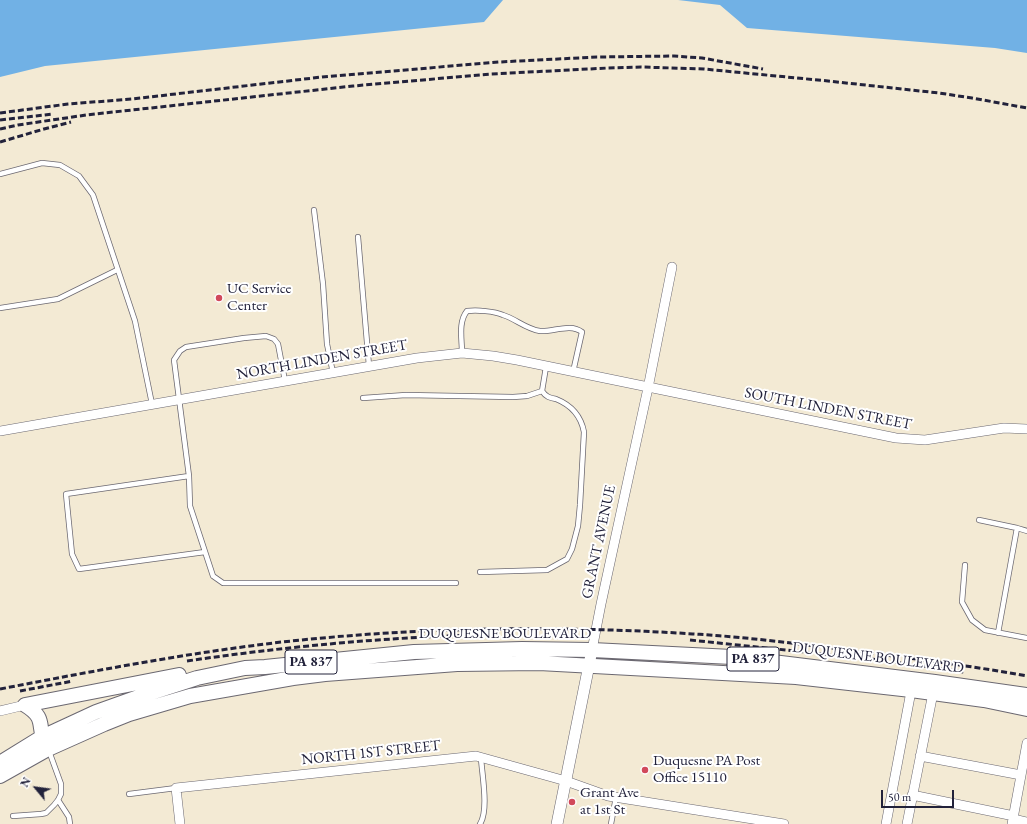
<!DOCTYPE html>
<style>
body{margin:0}
#map{position:relative;width:1027px;height:824px;overflow:hidden;background:#f3ead4;font-family:"EB Garamond",serif}
canvas{display:block}
.north{position:absolute;left:16px;top:768px;width:40px;height:40px;-webkit-text-stroke:3px #fff;paint-order:stroke;rotate:299deg;font-size:11px;font-weight:700;line-height:16px;text-align:center;color:#22223b}
.north::after{content:'';display:block;margin:auto;width:14px;height:18px;background:#22223b;clip-path:polygon(50% 0,100% 100%,50% 72%,0 100%)}
.scale{position:absolute;left:881px;top:790px;width:73px;height:18px;box-sizing:border-box;border:2px solid #22223b;border-top:0;padding-left:5px;font-size:12px;line-height:14px;white-space:nowrap;color:#22223b;-webkit-text-stroke:3px #fff;paint-order:stroke}
</style>
<div id="map">
<canvas width="1027" height="824"></canvas>
<div class="north">N</div>
<div class="scale">50 m</div>
</div>
<script>
const ctx = document.querySelector('canvas').getContext('2d');
ctx.lineJoin = 'round';
function paint(path, color) {
  ctx.fillStyle = color;
  ctx.fill(path, 'evenodd');
}
function strokePath(path, color, width, dash) {
  ctx.strokeStyle = color;
  ctx.lineWidth = width;
  ctx.lineCap = dash ? 'butt' : 'round';
  ctx.setLineDash(dash || []);
  ctx.stroke(path);
}
function drawText(font, color, halo, rows, align = 'center') {
  ctx.font = font + ' "EB Garamond",serif';
  ctx.lineWidth = 4;
  ctx.setLineDash([]);
  ctx.textBaseline = 'middle';
  ctx.strokeStyle = halo;
  ctx.fillStyle = color;
  for (const [text, x, y, turn = 0] of rows) {
    ctx.save();
    ctx.translate(x, y);
    ctx.rotate((+turn || 0) * Math.PI / 180);
    ctx.textAlign = isNaN(turn) ? turn : align;
    if (halo) ctx.strokeText(text, 0, 0);
    ctx.fillText(text, 0, 0);
    ctx.restore();
  }
}
paint(new Path2D(`
 M0,0H503L484,22L45,66L0,77Z
 M678,0H1027V53L995,48L747,28L720,5Z`), '#71b1e5');
const service = new Path2D(`
 M0,174L42,163L60,165L79,176L93,195L135,321L152,404
 M314,210L323,284L327,344L333,373
 M358,237L369,366
 M0,308L58,299L117,270
 M462,353C462,339 458,322 467,311C477,310 494,311 503,315C516,319 526,329 540,331C554,332 570,323 582,332L573,372
 M285,381L278,344L274,339L266,336L244,338L186,347L180,351L174,360L189,476L190,506L213,576L223,583H456
 M363,398L406,395L513,397L527,396L542,391
 M189,476L66,494L72,554L79,569L205,552
 M979,520L1017,528L998,633
 M1017,528L1027,531
 M965,565L962,602L972,620L985,630L1027,638
 M480,572L547,570L567,559L572,549L578,526L580,505L584,432C581,416 571,405 556,399C550,398 546,397 542,391L546,367
 M129,794L176,788
 M58,800L69,817L70,824
 M13,816L41,814L46,813L54,805L58,800L61,794V784L49,751
 M480,824C489,810 482,775 481,758
 M611,824L616,797`);
const minor = new Path2D(`
 M0,431L417,358L462,353L493,356L517,360L896,438L925,440L1004,428L1027,429
 M592,650L601,604L648,388L672,267
 M0,711L25,705
 M920,756L1021,775
 M912,795L1014,816
 M1013,819L1027,822
 M180,824L176,788L476,756L566,781L608,796L784,824
 M886,824L912,686
 M907,824L934,688
 M1012,824L1027,743`);
const tertiary = new Path2D(`
 M557,824L592,650`);
const primary = new Path2D(`
 M25,705L179,675
 M25,705C48,719 36,727 46,745
 M0,763L42,737L96,712L138,697L197,678L245,668L265,667L414,652L522,649L592,650L732,657L935,682L1027,695
 M0,776L48,749L104,724L129,714L190,696L293,678L325,674L457,664L539,663L796,677L911,690L984,700L1027,709`);
strokePath(service, '#6b6871', 6);
strokePath(minor, '#6b6871', 10);
strokePath(tertiary, '#6b6871', 12);
strokePath(primary, '#6b6871', 16);
strokePath(service, '#fff', 4.5);
strokePath(minor, '#fff', 9);
strokePath(tertiary, '#fff', 11);
strokePath(primary, '#fff', 14);
strokePath(new Path2D(`
 M0,113L68,104L132,99L322,77L499,62L597,57L674,56L702,58L763,69
 M0,120L53,114
 M0,129L18,125L86,115L353,86L491,74L608,68L641,67L704,69L828,81L939,93L972,98L1027,108
 M0,142L44,129L71,122
 M690,640L881,660
 M187,661C282,647 378,638 474,635
 M895,662L964,672
 M0,689C94,671 187,653 282,642C428,626 576,625 723,636C770,640 816,646 862,652C917,659 972,666 1027,676
 M20,691L73,681`), '#22223b', 3, [6, 3]);
for (const [x, y, r, color] of [
 [219,298,4,"#d1495b"],
 [645,770,4,"#d1495b"],
 [572,802,4,"#d1495b"]
]) {
  const dot = new Path2D();
  dot.arc(x, y, r, 0, 2 * Math.PI);
  ctx.fillStyle = color;
  ctx.fill(dot);
  strokePath(dot, '#fff', 1.5);
}
for (const [x, y, w] of [
 [753,659,52],
 [311,662,52]
]) {
  const box = new Path2D();
  box.roundRect(x - w / 2, y - 12, w, 24, 3);
  ctx.fillStyle = '#fff';
  ctx.fill(box);
  strokePath(box, '#22223b', 1);
}
drawText('bold 14px', '#22223b', null, [
 ["PA 837",753,659],
 ["PA 837",311,662]
]);
drawText('15px', '#22223b', '#fff', [
 ["UC Service",227,289],
 ["Center",227,306],
 ["Duquesne PA Post",653,761],
 ["Office 15110",653,778],
 ["Grant Ave",580,793],
 ["at 1st St",580,810]
], 'left');
drawText('15px', '#22223b', '#fff', [
 ["NORTH LINDEN STREET",322,360,-10],
 ["SOUTH LINDEN STREET",828,409,11],
 ["GRANT AVENUE",599,542,-78],
 ["DUQUESNE BOULEVARD",505,634],
 ["DUQUESNE BOULEVARD",878,658,7],
 ["NORTH 1ST STREET",371,753,-6]
]);
</script>
